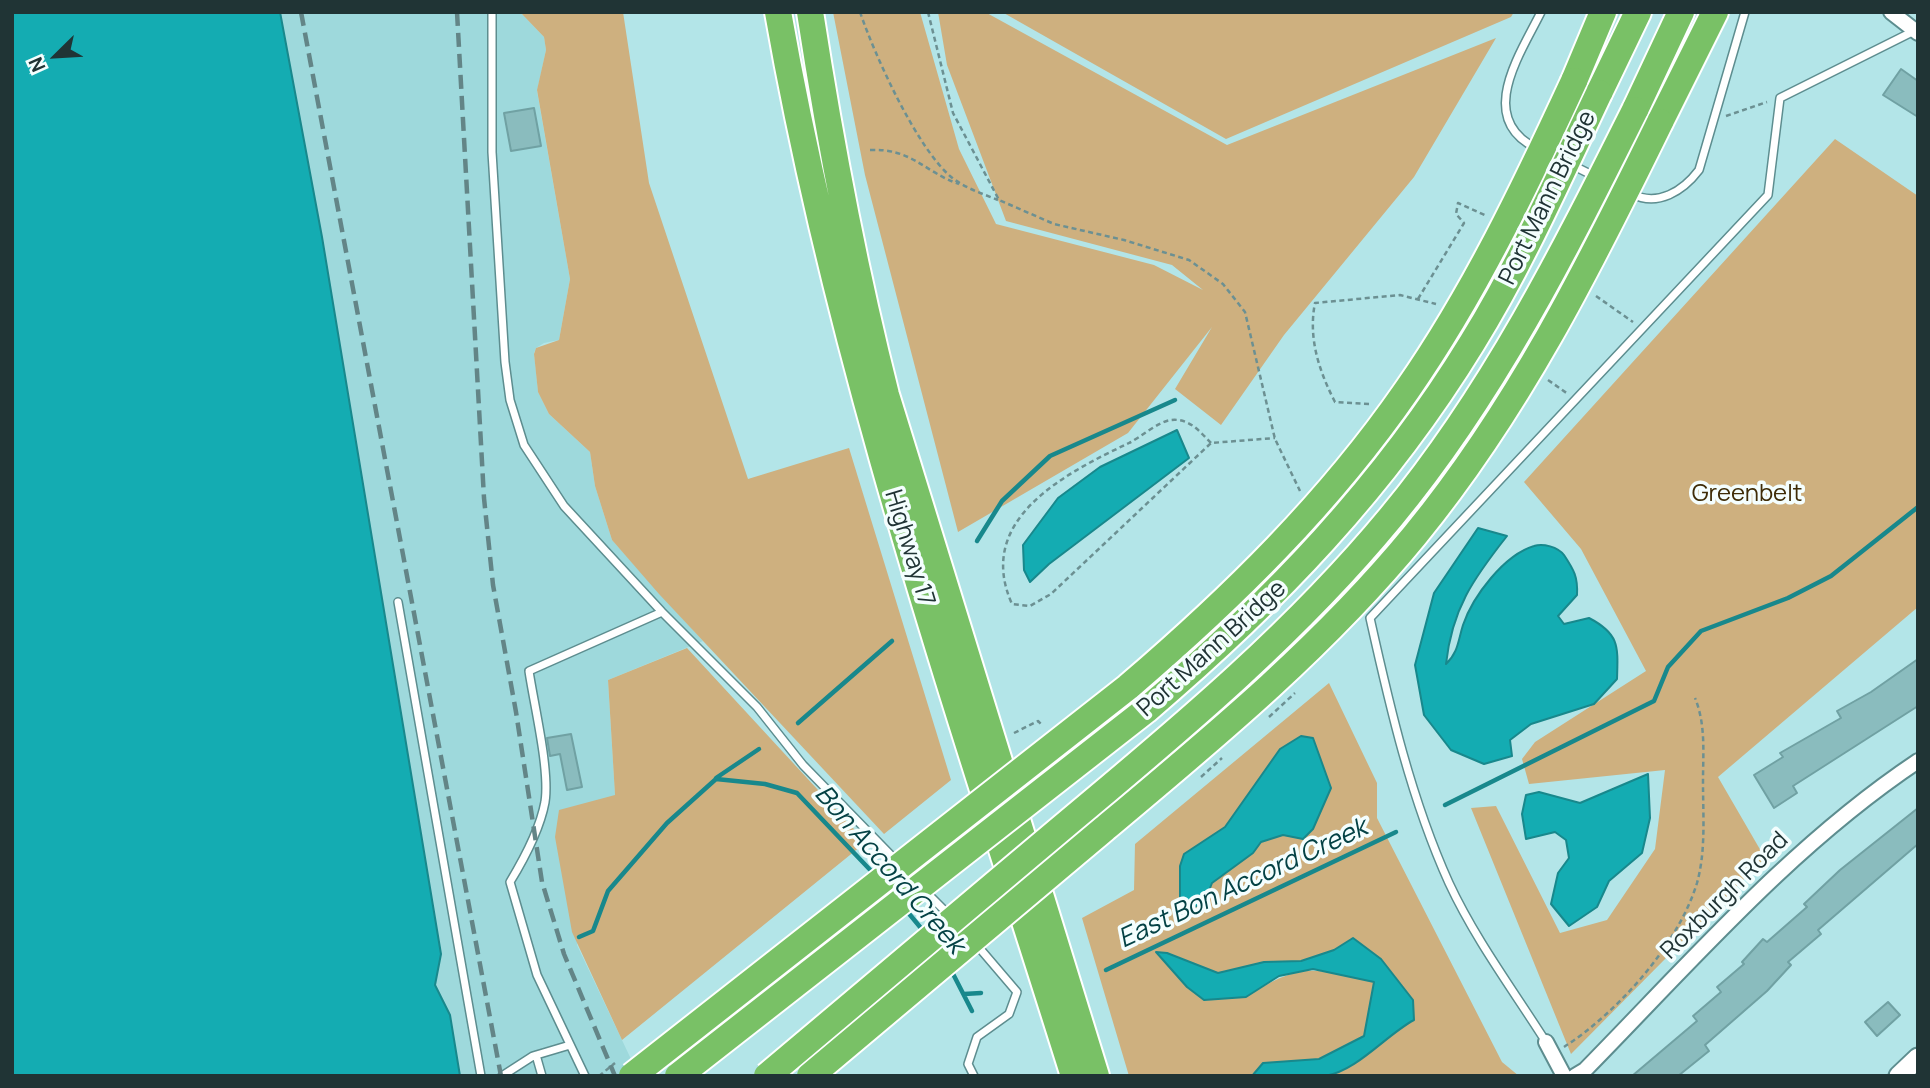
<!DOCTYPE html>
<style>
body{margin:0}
#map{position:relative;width:1930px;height:1088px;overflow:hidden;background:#b3e5e8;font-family:Manrope,sans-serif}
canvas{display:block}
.frame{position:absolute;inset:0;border:14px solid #203435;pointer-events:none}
.north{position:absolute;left:21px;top:21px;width:70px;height:70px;-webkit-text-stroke:5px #f4fefe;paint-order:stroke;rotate:246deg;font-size:19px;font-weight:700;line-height:28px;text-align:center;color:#203435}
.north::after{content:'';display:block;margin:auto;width:24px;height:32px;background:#203435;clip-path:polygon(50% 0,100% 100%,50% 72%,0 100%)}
</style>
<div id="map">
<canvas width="1930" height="1088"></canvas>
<div class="frame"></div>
<div class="north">N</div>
</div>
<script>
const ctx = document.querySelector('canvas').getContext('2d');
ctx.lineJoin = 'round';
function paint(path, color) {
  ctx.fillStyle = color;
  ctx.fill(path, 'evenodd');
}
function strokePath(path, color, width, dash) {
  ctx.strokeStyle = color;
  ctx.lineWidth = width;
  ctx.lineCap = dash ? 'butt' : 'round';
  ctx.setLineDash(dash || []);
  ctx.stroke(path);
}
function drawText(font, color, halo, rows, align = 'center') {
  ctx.font = font + ' Manrope,sans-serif';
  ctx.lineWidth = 7;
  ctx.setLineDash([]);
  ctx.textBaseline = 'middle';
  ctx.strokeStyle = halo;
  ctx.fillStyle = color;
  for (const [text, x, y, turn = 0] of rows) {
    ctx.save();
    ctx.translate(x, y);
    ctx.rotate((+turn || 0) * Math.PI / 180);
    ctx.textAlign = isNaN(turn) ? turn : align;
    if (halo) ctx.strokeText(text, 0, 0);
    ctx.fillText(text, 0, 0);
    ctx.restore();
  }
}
paint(new Path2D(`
 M280,12H520L544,37L546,50L537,91L570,279L559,340L544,343L536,348L534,353L538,392L549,414L590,452L595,486L612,540L703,641L608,680L615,795L577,945L639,1076H460L450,1015L435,985L441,954L322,237Z`), '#9ed9dc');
paint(new Path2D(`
 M520,12H623L649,183L748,479L849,448L951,780L884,834L659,594L612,540L595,486L590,452L549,414L538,392L534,354L536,348L559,340L570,279L537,90L546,50L544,37Z
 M833,12H920L959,149L996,224L1154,265L1203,290L1172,265L1006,221L947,65L938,12H985L1227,145L1496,38L1414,177L1284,335L1221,425L1175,389L1212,327L1128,433L958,532L865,175Z
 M1002,12H1514L1511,17L1226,139Z
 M1835,139L1918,196V607L1718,777L1765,858L1571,1054L1471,808L1496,806L1560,933L1607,920L1655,849L1665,770L1529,784L1522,759L1535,742L1646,671L1581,549L1524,482Z
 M687,648L866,842L622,1040L572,932L555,837L559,810L615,795L608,680Z
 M1329,683L1377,783V818L1502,1062L1519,1076H1327L1348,1066L1394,1031L1414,1020L1353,938L1334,950L1301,961L1264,962L1218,973L1167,953L1246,997C1302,961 1313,968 1374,982L1364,1036L1319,1059L1263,1063L1252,1076H1129L1082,918L1134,890L1135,844Z`), '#ceb07f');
const water = new Path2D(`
 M12,12H280L322,237L441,954L435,985L450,1015L460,1076H12Z
 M1177,430L1189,458L1049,564L1030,582L1024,570L1023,545L1058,498L1100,467Z
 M1478,528L1507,536C1473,579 1452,609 1446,664C1458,653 1458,641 1463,625C1473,596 1504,555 1534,546C1543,543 1558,547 1564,555C1574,570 1578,577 1577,595L1558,616L1564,624L1589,618C1620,634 1618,647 1617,679L1594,704L1531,724L1510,740L1512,756L1484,764L1451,750L1424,715L1415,665L1434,593Z
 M1301,736L1313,738L1331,788L1313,829L1303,839L1283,835L1261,842L1253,853L1212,883L1205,901L1180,916V866L1184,854L1225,827L1280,749Z
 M1648,774L1650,818L1642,853L1609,881L1597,907L1569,926L1551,904L1558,873L1569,858L1566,840L1555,832L1526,839L1522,814L1526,795L1539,792L1580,803Z
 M1353,938L1381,959L1413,1000L1414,1020C1386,1035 1357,1071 1325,1076C1302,1079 1276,1076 1252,1076L1263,1063L1319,1059L1364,1036L1374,982L1313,969L1279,976L1246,997L1204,1000L1187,987L1156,952L1167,953L1218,973L1264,962L1301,961L1334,950Z`);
paint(water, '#14acb2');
strokePath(water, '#18888c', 2);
strokePath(new Path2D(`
 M977,541L1002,501L1050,456L1175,400
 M798,723L892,641
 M716,778L759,749
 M1445,805L1654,701L1668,667L1701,631L1788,598L1831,576L1918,507
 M906,910L925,933
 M579,937L593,931L608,891L667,823L716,779L765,784L797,793L875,875
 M950,968L972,1011
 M1106,970L1396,832
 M964,994L981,993`), '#18888c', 4.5);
const building = new Path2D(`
 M1901,69L1918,81V117L1883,95Z
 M534,108L541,146L511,151L504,113Z
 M1918,659V706L1793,786L1797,793L1774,808L1754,775L1783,757L1780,753L1841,718L1837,711L1871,692Z
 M571,734L582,787L567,790L560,754L550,756L547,738Z
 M1918,808V844L1818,930L1821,934L1788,962L1791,965L1767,991L1705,1045L1709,1051L1678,1076H1632L1697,1021L1693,1016L1721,992L1717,987L1744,964L1742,962L1763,939L1767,942L1807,907L1804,904L1840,870Z
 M1888,1002L1900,1015L1877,1036L1865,1022Z`);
paint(building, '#8abcbe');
strokePath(building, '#70a1a3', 2);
const lane = new Path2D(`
 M492,12V152L505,362L510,400L524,445L564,506L662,612L757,707L803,765L917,882
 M1536,148C1475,118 1521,53 1541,12
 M1572,165L1596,177
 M1632,194C1658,207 1683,191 1699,170L1745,12
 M398,602L481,1076
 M925,891L949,915
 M1546,1042C1513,990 1475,939 1449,883C1411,799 1390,708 1370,618L1768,195L1780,98L1914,31
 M536,1055L542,1076
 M502,1076L533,1056L570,1045
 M585,1076L537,975L510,882C524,859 540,829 545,802C550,770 534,705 529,671L662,612
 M974,1076L968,1064L977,1037L1009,1014L1017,992L976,944`);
const street = new Path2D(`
 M1891,12L1918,33
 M1546,1042L1564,1076
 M1575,1076L1585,1070C1691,962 1792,845 1918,761`);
const secondary = new Path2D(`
 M1899,1076L1918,1058`);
const highway = new Path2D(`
 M778,12C842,376 964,725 1074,1076
 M810,12C830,141 854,269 886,395L1096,1076
 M1574,81L1603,12
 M1599,93L1638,12
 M1635,110L1681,12
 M1660,122L1715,12`);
strokePath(lane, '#5d8d8f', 10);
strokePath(street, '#5d8d8f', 18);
strokePath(secondary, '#5d8d8f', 23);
strokePath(highway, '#fff', 30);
strokePath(new Path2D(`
 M860,12C875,56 916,146 950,176C964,188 981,193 998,200
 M928,12L953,113L999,200L1054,224L1124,240L1189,260L1223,284L1245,312L1275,439L1300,491
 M1726,116L1767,102
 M870,150C912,148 924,172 959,184
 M1596,296L1633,322
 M1418,299L1464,223L1456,214L1458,203L1487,216
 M1548,380L1568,394
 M1369,404L1335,402C1319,371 1308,338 1315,303L1400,295L1436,304
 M1211,443C1200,432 1190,418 1171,420C1159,421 1141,437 1129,443C1066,473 974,519 1012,604L1030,606L1051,594L1211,443L1275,438
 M1269,717L1295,693
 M1014,733L1038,721L1043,726
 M1201,777L1222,758
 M1564,1047C1618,1012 1678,945 1697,883C1706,851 1703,815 1703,782C1703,753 1706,725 1695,698`), '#6c9092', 2.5, [5, 3.5]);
strokePath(lane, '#fff', 7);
strokePath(street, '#fff', 14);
strokePath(secondary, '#fff', 19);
strokePath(highway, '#79c166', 26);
strokePath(new Path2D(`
 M301,12L501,1076
 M457,12L484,498L493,585L516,712L542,882L564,954L615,1076`), '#638587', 4.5, [14, 7]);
const highwayBridge = new Path2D(`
 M632,1076L1128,687C1232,598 1329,503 1407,390C1474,294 1525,187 1574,81
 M678,1076L1146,710C1274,601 1384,487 1472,343C1521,264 1559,177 1599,93
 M767,1076C868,991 969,906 1070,821C1184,726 1297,631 1391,517C1493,394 1564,252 1635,110
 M810,1076C908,994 1005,911 1104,829C1214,737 1324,646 1415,535C1518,409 1589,267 1660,122`);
strokePath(highwayBridge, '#fff', 30, []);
strokePath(new Path2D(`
 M599,1076L615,1063`), '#6c9092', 2.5, [5, 3.5]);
strokePath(highwayBridge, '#79c166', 26);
drawText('24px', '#203435', '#f4fefe', [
 ["Port Mann Bridge",1548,198,-64],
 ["Highway 17",909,548,73],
 ["Port Mann Bridge",1212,649,-42],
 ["Roxburgh Road",1725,896,-45]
]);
drawText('24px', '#3f2c07', '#f4fefe', [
 ["Greenbelt",1747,494]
]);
drawText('italic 26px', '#044245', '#f4fefe', [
 ["Bon Accord Creek",889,870,49],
 ["East Bon Accord Creek",1243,884,-25]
]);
</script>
